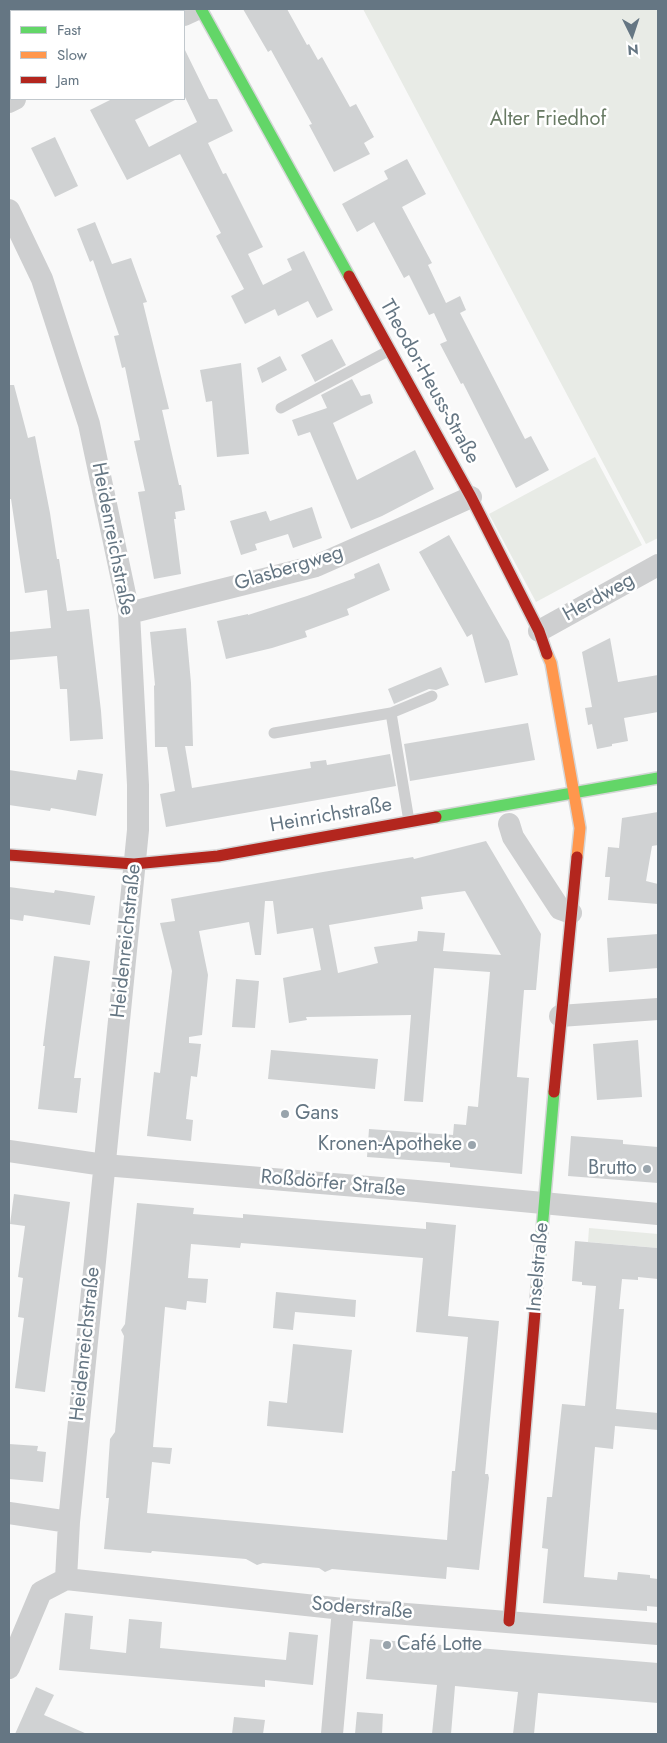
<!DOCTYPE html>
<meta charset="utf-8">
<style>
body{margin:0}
#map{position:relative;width:667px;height:1743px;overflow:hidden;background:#f9f9f9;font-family:Jost,sans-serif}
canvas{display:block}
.frame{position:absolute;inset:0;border:10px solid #657683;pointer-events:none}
.legend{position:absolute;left:10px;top:10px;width:175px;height:90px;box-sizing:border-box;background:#fff;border:1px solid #c1c8cd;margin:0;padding:6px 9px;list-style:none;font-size:15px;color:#657683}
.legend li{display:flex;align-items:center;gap:10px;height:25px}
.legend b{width:25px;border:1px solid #c1c8cd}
.north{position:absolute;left:607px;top:10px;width:50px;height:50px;-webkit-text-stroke:4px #fff;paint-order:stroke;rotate:176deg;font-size:14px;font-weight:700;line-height:20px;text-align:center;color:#657683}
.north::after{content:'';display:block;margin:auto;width:18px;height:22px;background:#657683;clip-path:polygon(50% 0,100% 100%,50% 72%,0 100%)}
</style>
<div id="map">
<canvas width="667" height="1743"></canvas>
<div class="frame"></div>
<ul class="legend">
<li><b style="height:6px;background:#63d668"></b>Fast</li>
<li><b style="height:6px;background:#ff974d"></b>Slow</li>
<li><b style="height:6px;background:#b3261e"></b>Jam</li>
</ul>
<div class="north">N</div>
</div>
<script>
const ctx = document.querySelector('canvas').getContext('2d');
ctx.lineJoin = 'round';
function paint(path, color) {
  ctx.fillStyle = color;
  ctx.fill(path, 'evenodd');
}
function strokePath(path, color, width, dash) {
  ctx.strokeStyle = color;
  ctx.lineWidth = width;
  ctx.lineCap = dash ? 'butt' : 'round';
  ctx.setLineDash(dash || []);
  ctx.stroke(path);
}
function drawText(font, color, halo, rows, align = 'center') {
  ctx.font = font + ' Jost,sans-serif';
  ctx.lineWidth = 5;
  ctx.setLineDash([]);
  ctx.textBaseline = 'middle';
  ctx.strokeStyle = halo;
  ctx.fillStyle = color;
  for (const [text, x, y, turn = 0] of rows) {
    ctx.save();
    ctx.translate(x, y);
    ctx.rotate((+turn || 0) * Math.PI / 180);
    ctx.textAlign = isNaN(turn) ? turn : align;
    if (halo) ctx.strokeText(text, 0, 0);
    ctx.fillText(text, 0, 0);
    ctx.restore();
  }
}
paint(new Path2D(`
 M9,9H150L145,11H11V80L9,82Z`), '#e8e9e9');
paint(new Path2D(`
 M363,9H658V538L646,544Z
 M595,457L642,545L536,602L489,514Z
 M589,1228L658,1234V1248L588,1242Z`), '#e8ebe6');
paint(new Path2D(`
 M243,9H287L307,45L309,44L318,60L322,57L350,107L356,104L374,137L364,143L370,154L334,172L309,125L312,124L271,50L268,52Z
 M184,48L209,99H217L233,131L208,143L223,174L226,173L263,247L248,254L263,285L292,270L287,259L304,251L333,310L317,318L308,301L278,316L275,309L245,324L231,296L244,289L216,236L221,233L180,154L127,180L90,110L112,99H177L135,120L149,147L197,122L184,95Z
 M55,137L78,186L55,197L31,148Z
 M407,159L426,194L402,207L432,263L428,265L446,303L460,296L466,310L460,313L525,439L531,436L549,470L516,488L463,383L461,384L440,344L447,341L434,313L429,315L409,275L404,278L374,222L357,232L342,204L388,179L384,171Z
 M95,222L112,264L131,258L147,302L143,303L169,409L162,410L179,485H181L185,510L175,512L176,519H174L181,574L154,579L138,492L145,491L134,441L140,440L125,367L122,368L114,336L119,335L93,260L90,262L77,229Z
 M332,339L346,365L315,382L301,355Z
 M280,356L287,370L262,383L257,368Z
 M241,363L249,454L217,457L212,401L206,402L200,370Z
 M352,379L361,396L370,394L373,403L333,423L357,480L415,450L434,489L382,516L351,529L310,432L298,436L292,420L327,408L321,395Z
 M9,385H14L28,438L35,436L50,513L57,559H59L67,611L89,609L101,711L103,739L70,741L67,689H60L57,656L10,660L9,632L51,628L47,590L25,593L11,499H9Z
 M312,507L322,538L293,548L288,534L255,544L257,550L241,555L230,521L266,511L270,521Z
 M449,535L509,641L518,675L485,683L472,634L467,637L419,552Z
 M379,563L390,590L347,609L349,615L305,631L307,637L272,648L226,659L217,621L248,614V615L307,596L355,578L354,574Z
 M186,628L191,683L193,746H185L192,788L311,768L310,762L326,760L327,765L390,754L396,786L166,827L160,794L175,791L167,747H155L154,686L155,685L150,632Z
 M610,638L618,682L658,675V712L624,718L628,741L612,744V746L597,749L592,724L588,725L585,708L592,707L582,652Z
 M441,667L449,685L436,690L429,689L394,704L388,689Z
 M528,723L535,760L410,781L404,744Z
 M9,770L76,780L78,770L103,774L96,816L51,808L50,811L9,805Z
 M658,812V845L652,846L646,881L658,884V904L608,900L610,877H605L608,847L619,848L622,818Z
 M486,841L541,934L536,990H524L517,1077L529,1078L522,1174L450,1167V1163L367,1157L369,1129L453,1135L454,1124L466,1125L468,1106L478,1107L490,972L434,968L423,1102L404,1101L411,1015L306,1017L307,1020L289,1023L283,978L321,970L313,928L277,934L273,901H265L261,955H255L249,922L199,931L208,975L202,1035L189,1037V1043L201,1044L197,1077L191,1076L186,1119L193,1120L191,1141L147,1136L154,1072L160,1073L172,971L160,923L175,921L171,899L323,872L413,857L414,859ZM465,891L501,955L443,951L445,933L418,931L417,941L374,947L378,963L338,973L329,925L423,909L421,897Z
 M9,887L54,893L55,890L95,896L90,925L24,915L23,921L9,919Z
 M658,934V968L609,972L607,938Z
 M54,956L90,961L74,1078H81L77,1113L38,1109L45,1046H43Z
 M236,979L259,981L255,1028L232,1027Z
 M638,1040L642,1097L597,1100L593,1044Z
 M271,1050L378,1059L375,1089L268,1079Z
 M571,1136L623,1140V1144L658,1147V1183L568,1176Z
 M14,1194L70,1202L45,1392L15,1388L24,1318L18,1317L23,1278L18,1277L25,1226L10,1224Z
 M137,1203L194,1208L193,1214L243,1218V1214L426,1229V1222L456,1225L448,1316L499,1321L485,1474H488L489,1478L479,1570L447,1567L446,1579L332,1569L325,1572L319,1568L263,1563L257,1565L246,1559L152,1551L151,1553L104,1549L109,1498H106L110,1439L115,1432L124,1336L121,1330L125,1324ZM241,1243L423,1258L416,1332L468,1337L455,1471H452L447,1540L147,1513L152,1462L170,1464L172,1448L153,1447L165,1307L186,1310L187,1301L206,1303L208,1279L188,1278L191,1244L240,1248Z
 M575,1241L658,1248V1279L638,1277V1280L622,1279L619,1309H624L616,1409L658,1413V1430L615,1426L613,1449L595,1447L584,1577L617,1580L618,1572L650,1575V1578L658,1579V1607L647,1606V1611L543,1603L548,1549L542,1548L547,1497H552L562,1404L585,1406L596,1286L582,1285V1282L572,1281Z
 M276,1292L356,1300L355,1317L295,1312L293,1330L273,1328Z
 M293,1344L352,1350L343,1433L267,1426L269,1401L287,1403Z
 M9,1444L38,1446L37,1451L46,1452L43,1482L9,1479Z
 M65,1613L93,1616L90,1649L126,1653L129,1619L162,1622L160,1648L286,1660L289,1632L318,1635L313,1685L265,1680V1687L59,1670Z
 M370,1639L658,1663V1703L538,1693L534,1734H513L518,1692L455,1686L451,1734H432L437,1685L366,1679Z
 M36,1687L54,1695L44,1715L87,1734H15Z
 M357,1712L383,1714L382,1734H355Z
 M234,1717L265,1720L263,1734H232Z`), '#d0d2d3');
const fast = new Path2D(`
 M201,9L349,276
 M436,817L658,778
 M537,1288L554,1092`);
const slow = new Path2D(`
 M547,654L551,663L580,828L577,857`);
const jam = new Path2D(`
 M349,276L471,497L539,631L547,654
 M9,855L134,864L218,856L436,817
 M554,1092L577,857
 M509,1621L537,1288`);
strokePath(fast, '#d5d6d7', 14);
strokePath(slow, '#d5d6d7', 14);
strokePath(jam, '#d5d6d7', 14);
strokePath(new Path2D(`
 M281,408L390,350
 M391,713L432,696
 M274,733L391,713L409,821`), '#cecfd0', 11);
strokePath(new Path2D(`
 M184,15L197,9
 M9,102L15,99
 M9,210L42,279L89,424L129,613L138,785V830L69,1522L66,1579L41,1592L9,1668
 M129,613L316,566L418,521L471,497
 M539,631L658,565
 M509,824L513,837L560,909L571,913
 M560,1016L658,1009
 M9,1151L104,1165L417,1191L658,1214
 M9,1513L69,1522
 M66,1579L343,1609L658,1634
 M332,1734L343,1609`), '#cecfd0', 22);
strokePath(fast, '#63d668', 11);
strokePath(slow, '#ff974d', 11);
strokePath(jam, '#b3261e', 11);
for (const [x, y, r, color] of [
 [285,1114,5,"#99a4ac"],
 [472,1145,5,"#99a4ac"],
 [647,1169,5,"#99a4ac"],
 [387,1645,5,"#99a4ac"]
]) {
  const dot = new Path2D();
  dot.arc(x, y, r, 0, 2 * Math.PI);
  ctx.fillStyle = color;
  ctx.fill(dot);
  strokePath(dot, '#fff', 2);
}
drawText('20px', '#687a64', '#fff', [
 ["Alter Friedhof",548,120]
]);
drawText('20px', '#657683', '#fff', [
 ["Theodor-Heuss-Straße",429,382,61],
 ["Heidenreichstraße",112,539,79],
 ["Glasbergweg",289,569,-17],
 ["Herdweg",599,598,-29],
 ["Heinrichstraße",331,816,-10],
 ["Heidenreichstraße",127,941,-84],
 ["Roßdörfer Straße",333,1184,5],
 ["Inselstraße",539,1267,-85],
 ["Heidenreichstraße",86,1344,-84],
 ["Soderstraße",362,1609,5]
]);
drawText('20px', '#657683', '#fff', [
 ["Gans",295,1114],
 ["Kronen-Apotheke",462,1145,"right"],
 ["Brutto",637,1169,"right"],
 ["Café Lotte",397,1645]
], 'left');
</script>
